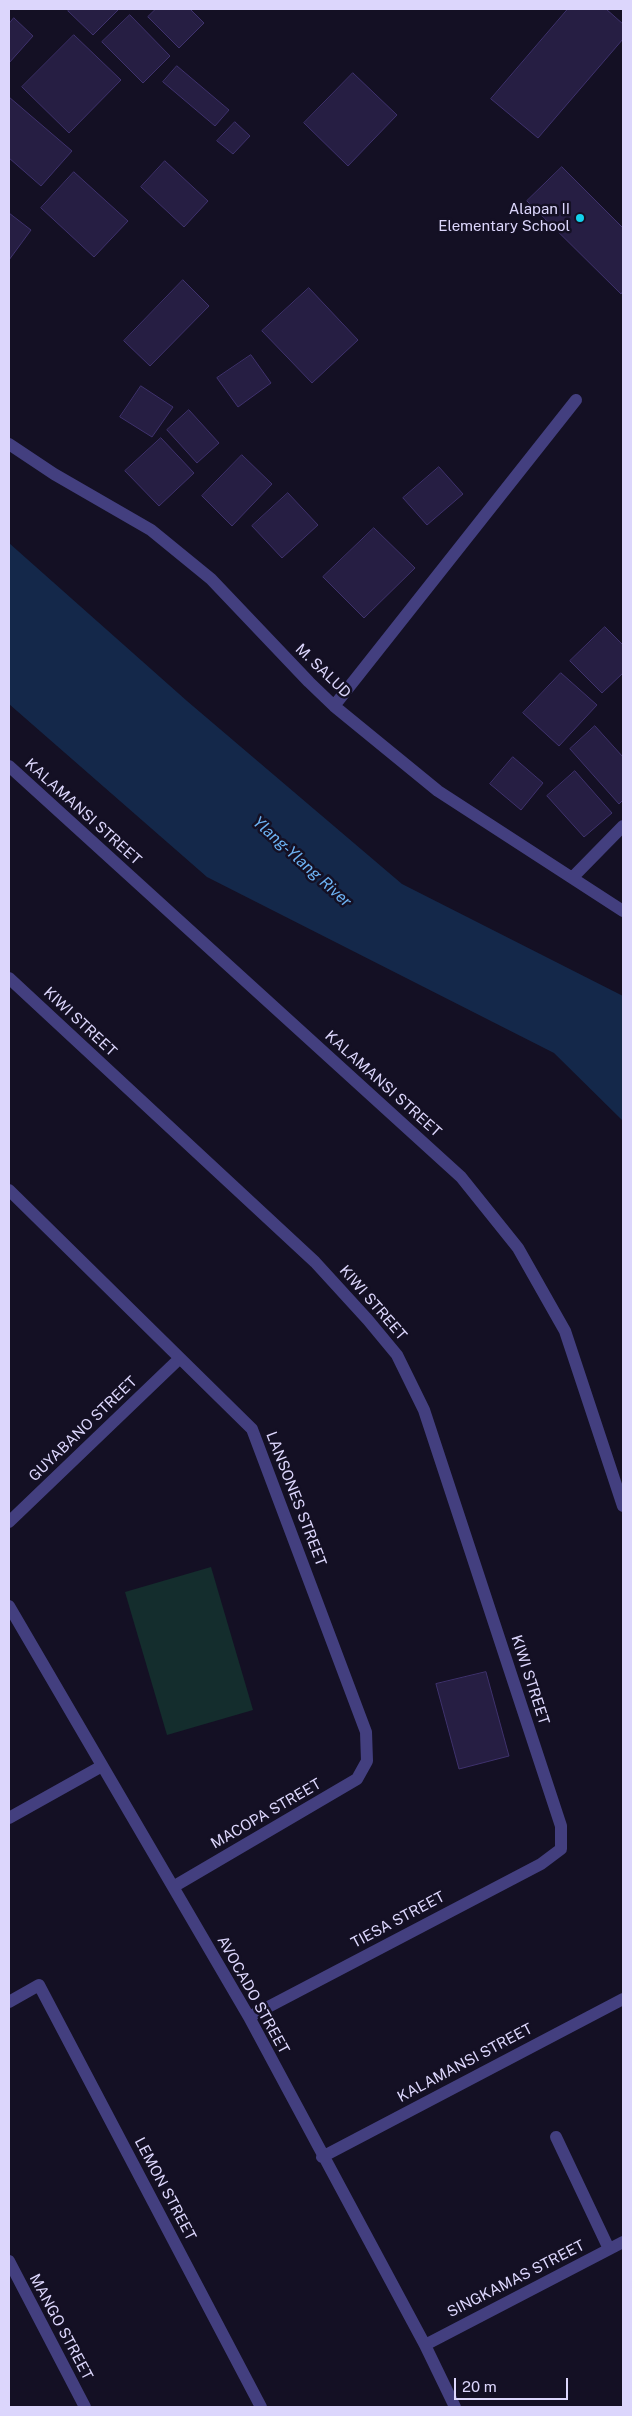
<!DOCTYPE html>
<style>
body{margin:0}
#map{position:relative;width:632px;height:2416px;overflow:hidden;background:#141024;font-family:"Public Sans",sans-serif}
canvas{display:block}
.frame{position:absolute;inset:0;border:10px solid #dcd6fc;pointer-events:none}
.scale{position:absolute;left:454px;top:2378px;width:114px;height:22px;box-sizing:border-box;border:2px solid #dcd6fc;border-top:0;padding-left:6px;font-size:15px;line-height:18px;white-space:nowrap;color:#dcd6fc;-webkit-text-stroke:4px #141024;paint-order:stroke}
</style>
<div id="map">
<canvas width="632" height="2416"></canvas>
<div class="frame"></div>
<div class="scale">20 m</div>
</div>
<script>
const ctx = document.querySelector('canvas').getContext('2d');
ctx.lineJoin = 'round';
function paint(path, color) {
  ctx.fillStyle = color;
  ctx.fill(path, 'evenodd');
}
function strokePath(path, color, width, dash) {
  ctx.strokeStyle = color;
  ctx.lineWidth = width;
  ctx.lineCap = dash ? 'butt' : 'round';
  ctx.setLineDash(dash || []);
  ctx.stroke(path);
}
function drawText(font, color, halo, rows, align = 'center') {
  ctx.font = font + ' "Public Sans",sans-serif';
  ctx.lineWidth = 5;
  ctx.setLineDash([]);
  ctx.textBaseline = 'middle';
  ctx.strokeStyle = halo;
  ctx.fillStyle = color;
  for (const [text, x, y, turn = 0] of rows) {
    ctx.save();
    ctx.translate(x, y);
    ctx.rotate((+turn || 0) * Math.PI / 180);
    ctx.textAlign = isNaN(turn) ? turn : align;
    if (halo) ctx.strokeText(text, 0, 0);
    ctx.fillText(text, 0, 0);
    ctx.restore();
  }
}
paint(new Path2D(`
 M211,1567L253,1710L167,1735L125,1592Z`), '#142d2d');
paint(new Path2D(`
 M9,543L187,701L402,884L623,996V1121L554,1053L207,877L9,704Z`), '#14284a');
const building = new Path2D(`
 M70,9H119L93,35L68,11Z
 M156,9H190L204,23L179,48L148,17Z
 M568,9H606L623,24V39L538,138L491,99Z
 M130,15L170,56L143,83L102,42Z
 M14,18L33,36L9,63V24Z
 M74,35L121,80L69,133L22,87Z
 M177,66L229,110L215,126L163,82Z
 M353,73L397,115L348,166L304,123Z
 M9,97L72,151L41,186L9,158Z
 M235,122L250,136L233,154L217,141Z
 M165,161L208,201L184,227L141,187Z
 M562,167L623,228V291L621,294L527,201Z
 M74,172L128,221L94,257L41,208Z
 M9,213L31,230L9,260Z
 M183,280L209,306L150,366L124,341Z
 M309,288L358,340L312,383L262,331Z
 M251,355L271,383L238,407L217,378Z
 M141,386L173,407L152,437L120,417Z
 M189,410L219,443L197,463L167,430Z
 M161,438L194,473L159,506L125,471Z
 M242,455L272,484L232,526L202,496Z
 M439,467L463,494L427,525L403,498Z
 M288,493L318,525L282,558L252,526Z
 M374,528L415,568L364,618L323,577Z
 M605,627L623,645V673L602,693L570,661Z
 M561,673L597,705L559,746L523,713Z
 M595,726L623,757V800L619,804L570,749Z
 M513,757L543,783L521,810L490,784Z
 M575,771L612,813L584,837L547,796Z
 M486,1672L509,1756L459,1769L436,1684Z`);
paint(building, '#261e43');
strokePath(building, '#3f326d', 1);
strokePath(new Path2D(`
 M9,444L54,474L151,530L211,579L309,682L334,706L438,791L623,911
 M334,706L576,400
 M9,766L461,1177L518,1248L565,1331L623,1506
 M573,877L623,826
 M9,978L315,1262L368,1320L397,1355L424,1410L561,1826V1849L541,1864L249,2017
 M9,1190L252,1429L366,1732L367,1761L357,1779L173,1887
 M9,1522L179,1359
 M9,1606L249,2017L425,2345L455,2407
 M9,1818L102,1766
 M9,2002L39,1985L261,2407
 M556,2137L609,2249
 M322,2157L623,1999
 M9,2261L85,2407
 M425,2345L623,2242`), '#433f7f', 12);
for (const [x, y, r, color] of [
 [580,218,5,"#13d1ec"]
]) {
  const dot = new Path2D();
  dot.arc(x, y, r, 0, 2 * Math.PI);
  ctx.fillStyle = color;
  ctx.fill(dot);
  strokePath(dot, '#141024', 2);
}
drawText('15px', '#dcd6fc', '#141024', [
 ["Alapan II",570,209],
 ["Elementary School",570,226]
], 'right');
drawText('15px', '#dcd6fc', '#141024', [
 ["M. SALUD",323,671,44],
 ["KALAMANSI STREET",83,812,42],
 ["KIWI STREET",80,1022,43],
 ["KALAMANSI STREET",383,1084,42],
 ["KIWI STREET",373,1303,49],
 ["GUYABANO STREET",83,1429,-44],
 ["LANSONES STREET",296,1499,69],
 ["KIWI STREET",530,1680,72],
 ["MACOPA STREET",266,1814,-30],
 ["TIESA STREET",398,1920,-28],
 ["AVOCADO STREET",253,1995,61],
 ["KALAMANSI STREET",465,2063,-28],
 ["LEMON STREET",165,2189,62],
 ["SINGKAMAS STREET",516,2279,-27],
 ["MANGO STREET",61,2327,62]
]);
drawText('italic 16px', '#6db2f3', '#141024', [
 ["Ylang-Ylang River",302,862,42]
]);
</script>
